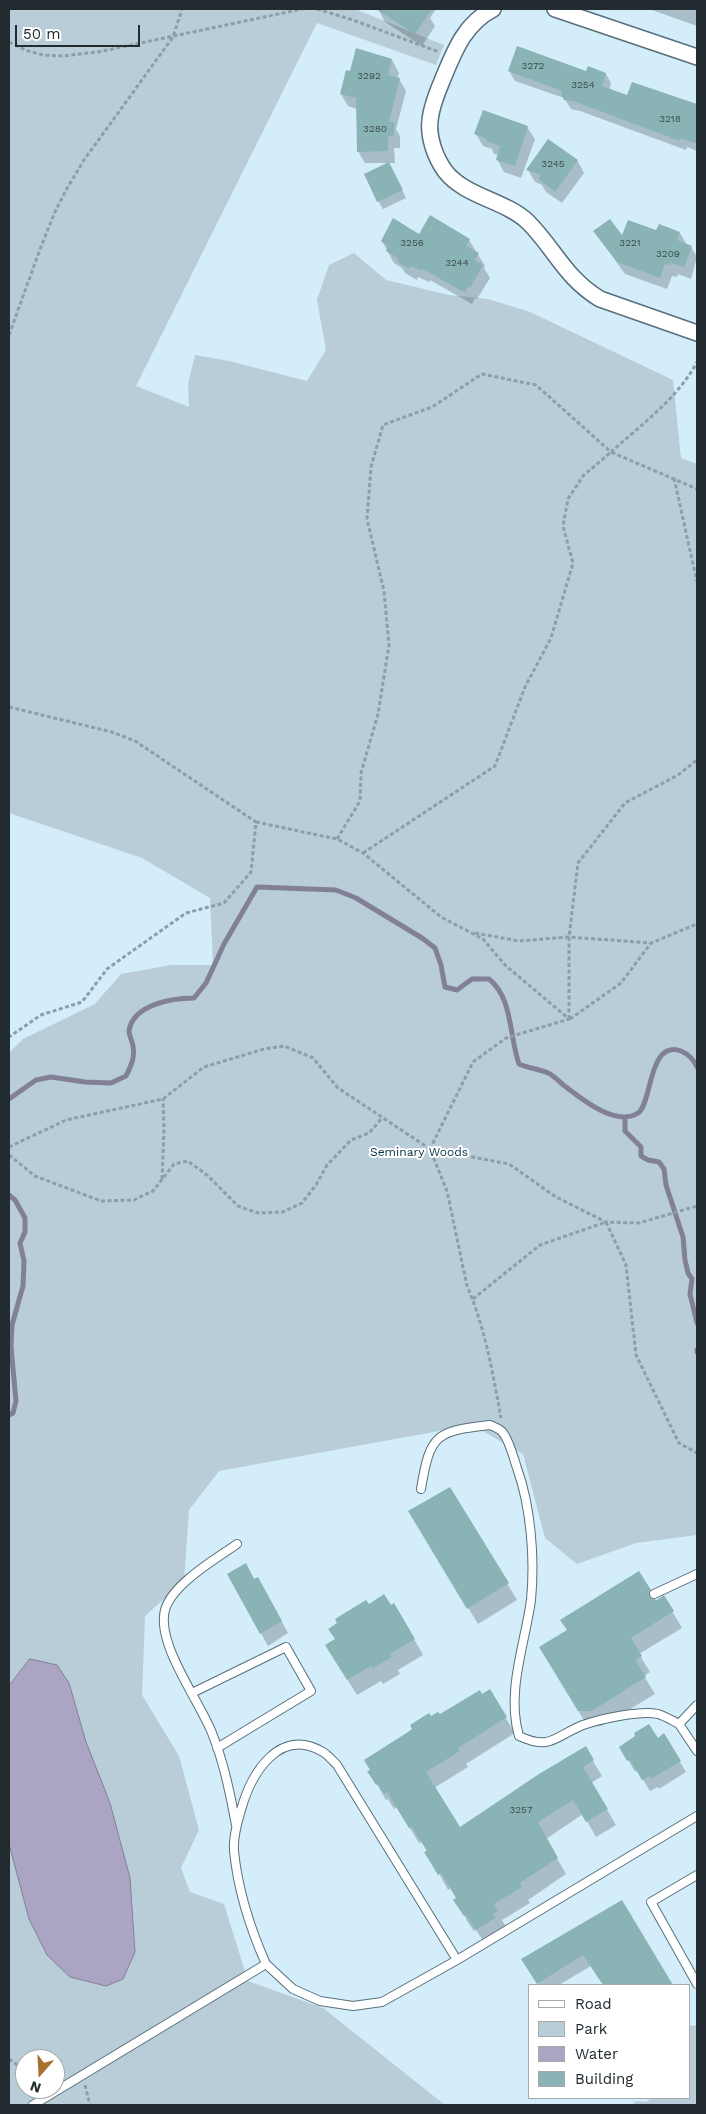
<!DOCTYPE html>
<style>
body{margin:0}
#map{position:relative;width:706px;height:2114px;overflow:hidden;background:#d3edfb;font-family:"Work Sans",sans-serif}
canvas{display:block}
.frame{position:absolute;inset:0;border:10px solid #212b30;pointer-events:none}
.legend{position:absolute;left:528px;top:1984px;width:162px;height:115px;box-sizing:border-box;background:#fff;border:1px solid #a6aaac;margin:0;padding:6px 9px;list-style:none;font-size:15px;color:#212b30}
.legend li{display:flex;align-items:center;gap:10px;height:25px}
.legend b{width:25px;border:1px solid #a6aaac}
.north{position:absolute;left:15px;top:2049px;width:50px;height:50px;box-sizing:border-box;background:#fff;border:1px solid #a6aaac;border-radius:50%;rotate:199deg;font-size:14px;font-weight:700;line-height:20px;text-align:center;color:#212b30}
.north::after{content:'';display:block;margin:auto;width:18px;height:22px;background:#a8702d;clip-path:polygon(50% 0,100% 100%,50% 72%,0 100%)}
.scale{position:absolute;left:15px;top:25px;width:125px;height:22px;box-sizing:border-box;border:2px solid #212b30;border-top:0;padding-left:6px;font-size:15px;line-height:18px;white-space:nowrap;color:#212b30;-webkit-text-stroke:4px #fff;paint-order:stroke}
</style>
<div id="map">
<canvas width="706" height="2114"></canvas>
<div class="frame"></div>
<ul class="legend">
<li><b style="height:6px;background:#fff"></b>Road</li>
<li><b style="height:14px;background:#b8cdd8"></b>Park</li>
<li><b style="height:14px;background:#aca4c3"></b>Water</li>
<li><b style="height:14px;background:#89b3b4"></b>Building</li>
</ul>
<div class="north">N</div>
<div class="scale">50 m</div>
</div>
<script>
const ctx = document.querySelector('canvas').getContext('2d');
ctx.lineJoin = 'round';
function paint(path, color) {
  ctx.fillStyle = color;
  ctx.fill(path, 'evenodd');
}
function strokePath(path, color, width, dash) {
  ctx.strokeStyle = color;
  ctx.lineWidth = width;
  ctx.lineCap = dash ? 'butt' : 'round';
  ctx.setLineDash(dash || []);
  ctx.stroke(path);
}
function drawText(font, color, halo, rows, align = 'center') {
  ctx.font = font + ' "Work Sans",sans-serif';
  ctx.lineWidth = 4;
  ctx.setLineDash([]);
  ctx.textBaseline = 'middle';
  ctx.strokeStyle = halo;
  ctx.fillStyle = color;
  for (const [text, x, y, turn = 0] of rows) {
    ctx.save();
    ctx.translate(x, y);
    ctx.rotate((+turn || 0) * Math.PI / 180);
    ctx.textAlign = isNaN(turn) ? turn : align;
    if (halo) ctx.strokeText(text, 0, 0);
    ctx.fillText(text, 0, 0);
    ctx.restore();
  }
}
paint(new Path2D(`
 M9,9H355L444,45L436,65L317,23L136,386L189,407L188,384L195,355L229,361L307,381L326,350L317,300L329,265L354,253L386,280L449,295L488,299L530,312L673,380L681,458L697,464V1535L636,1543L577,1564L545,1538L523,1454L472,1425L219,1471L189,1510L184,1581L145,1616L142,1695L179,1756L199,1830L181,1868L190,1892L224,1904L248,1981L323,2008L445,2105H65L62,2103L61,2105H9V1053L23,1039L95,1004L121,974L171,965H213L210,898L142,858L9,813ZM25,2059H55V2089H25Z
 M697,2025V2105H632L636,2101L646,2102L651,2098H690V2026Z`), '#b8cdd8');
const water = new Path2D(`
 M30,1659L57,1665L69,1683L86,1742L110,1803L130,1878L135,1952L123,1979L106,1986L70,1977L47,1955L29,1919L9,1844V1686Z`);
paint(water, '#aca4c3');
strokePath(water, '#828097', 1);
paint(new Path2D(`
 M378,9H436L430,18L435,26L422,46L385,22Z
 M649,9H697V26Z
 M392,60L399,73L397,79H399L406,91L396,129L400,136V148H394L395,163H365L358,151L357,109L348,106L341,94L351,73Z
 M509,71L606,74L611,83L609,90L628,97L632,83L697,107V151L687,147L686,150L580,111L571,109L564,98L515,81Z
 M527,127L535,139L521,178L504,172L497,159L498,155L494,154L492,149L483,146L476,134Z
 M577,160L584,173L562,203L546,192L542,185L535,182L528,170Z
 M393,172L406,198L383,209L378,201Z
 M657,231L680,233L687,245L691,247L697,257L691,279L678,274L677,277L672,276L667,289L625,274L595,232L622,237Z
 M419,236L469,240L485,266L484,268L490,278L477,299L475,298L472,304L430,280L429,282L418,277L417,280L405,273L402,268L394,263L382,241Z
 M450,1489L517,1600L478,1624L419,1527Z
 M229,1574L254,1581L265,1591L288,1633L268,1646Z
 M650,1590L656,1601L664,1597L682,1628L639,1654L650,1672L644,1676L655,1694L602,1726L588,1727L541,1648Z
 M368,1605L414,1639L423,1655L398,1670L400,1674L383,1684L381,1681L357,1695L336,1661V1640Z
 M489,1691L515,1733L466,1764L468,1767L434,1788L460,1828L585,1748L602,1776L591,1783L616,1825L596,1837L583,1814L546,1839L566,1874L528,1900L530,1903L502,1920L506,1927L486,1945L476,1930L474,1931L467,1921L457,1899L451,1888L448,1890L422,1842L419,1843L397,1807L394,1809L388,1799L386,1800L369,1771L430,1718L439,1716Z
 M664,1735L686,1772L659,1789L658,1787L650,1791L637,1770L635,1772L621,1747L657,1739Z
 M622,1901L672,1985H604L591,1966L559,1985H539L523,1960Z`), '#0003');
strokePath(new Path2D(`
 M9,1099L36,1080L51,1077L85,1082L111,1083L126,1076C132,1064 136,1055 132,1042C131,1038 129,1035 129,1031C133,1004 173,998 194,998L206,983L224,944L257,887L336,890L356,898L422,938L435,948L441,965L445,987L457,990L472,979H489C513,998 509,1036 519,1064C528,1068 539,1069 548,1073C555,1076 560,1083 566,1087C583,1100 616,1127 638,1113C652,1105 648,1039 681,1051C688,1054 694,1060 697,1067
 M625,1117V1131L641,1147V1156L648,1160L659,1162L664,1169L666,1185L683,1237L685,1260L688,1273L692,1279L690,1294L697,1323
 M9,1195L15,1200L25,1218V1232L20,1243L24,1261L23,1286L12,1325L11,1347L16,1401L13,1413L9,1415
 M697,1350V1352`), '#828097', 5);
paint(new Path2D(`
 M376,9H432L415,34Z
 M517,46L586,71L588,66L606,73L602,86L627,95L632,82L697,104V144L681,138L680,141L573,101L564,100L561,94L562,91L508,71Z
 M356,48L392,59L388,75L400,78L389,122H394V136H388V151L357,152L356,98L340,94L346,70L350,71Z
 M483,110L528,126L515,166L496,160L500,146L486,141L487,139L474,134Z
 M548,139L578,160L555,192L538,179L541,175L526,170Z
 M389,162L403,190L377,202L364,174Z
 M430,215L470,239L466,246L479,253L475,260L483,265L470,288L468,286L465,293L423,269L422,271L411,266L409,269L397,261L398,258L386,251L388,246L381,241L393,218L419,234Z
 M610,219L622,235L628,220L656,230L659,224L680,232L677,240L692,246L684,267L671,263L670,266L665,264L660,278L617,262L593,231Z
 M450,1487L509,1583L467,1609L408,1511Z
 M246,1563L254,1579L258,1577L282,1621L260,1634L227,1574Z
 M639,1571L651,1590L648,1594L650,1598L657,1600L664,1595L674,1611L631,1638L642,1656L635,1660L646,1677L592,1711H578L539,1647L567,1630L560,1620Z
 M384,1594L391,1605L394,1603L415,1639L390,1654L392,1657L373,1668L371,1666L347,1680L325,1645L335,1639L328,1629L337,1623L335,1619L366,1600L369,1604Z
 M490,1689L507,1717L458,1748L460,1751L426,1772L460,1827L539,1774L586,1746L594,1760L583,1767L608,1809L586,1822L573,1800L538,1822L558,1858L520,1883L522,1887L494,1904L498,1911L493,1914L495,1918L476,1930L466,1915L464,1916L453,1900L456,1898L441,1873L438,1875L424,1852L427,1851L412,1827L409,1828L387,1792L384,1794L378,1784L376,1785L367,1771L370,1770L364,1760L405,1734L412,1729L410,1725L429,1713L431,1716L438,1712L440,1714L480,1690L482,1694Z
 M649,1724L658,1738L664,1733L681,1761L651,1779L650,1776L642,1780L630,1760L627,1761L619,1747L635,1736L634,1733Z
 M622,1900L673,1985H603L583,1955L537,1984L521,1959Z`), '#89b3b4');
const lane = new Path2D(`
 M421,1489C430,1434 436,1431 490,1425C494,1427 501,1429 503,1433C509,1440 514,1459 517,1468C531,1507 535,1559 531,1600C525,1644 506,1692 519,1736C551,1751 555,1736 583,1725C600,1719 641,1710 658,1714C665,1716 673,1721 679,1724
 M654,1594L697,1574
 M192,1693L286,1647L311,1691L217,1748
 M697,1705L679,1724L697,1751
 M236,1825C230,1793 224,1763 212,1733C199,1700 156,1644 165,1610C172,1584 216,1559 237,1544
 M697,1875L651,1902L697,1984
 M266,1964C250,1928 238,1891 234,1851C233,1837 237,1823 241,1810C251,1774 279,1726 323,1752C328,1755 333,1761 337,1765L457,1960
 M33,2105L266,1964L293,1989L320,2001L353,2006L382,2002L457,1960L697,1816`);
const street = new Path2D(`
 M493,9C464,24 454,52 442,81C437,93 431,107 430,121C428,137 435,157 445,171C465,197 505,200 528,222C555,249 565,278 600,299L697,333
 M555,9L697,57`);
strokePath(lane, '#586f7b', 10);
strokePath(street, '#586f7b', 18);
strokePath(new Path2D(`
 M317,9L353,20L439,52
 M9,42L28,51L43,55L62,56L98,52L302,9
 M9,335L39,252L54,214L66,190L84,160L173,37L182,9
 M674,478L697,582
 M9,707L112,732L135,741L256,822L251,872L224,903L186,913L107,969L82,1002L41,1015L9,1037
 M256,822L337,839L363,853L441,917L483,939L505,965L569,1019L506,1038L473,1062L430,1149L447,1191L467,1286C485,1327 493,1374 501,1418
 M337,839L360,801L361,773L378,714L389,645L384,591L367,519L371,467L383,425L432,407L482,374L536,385L611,452C641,425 678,398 697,362
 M363,853L495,766L525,687L551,638L573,563L563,526L568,499L583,476L611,452L697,489
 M475,933L519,941L569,937L651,943L697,924
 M569,1019V937L578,863L625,803L678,775L697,760
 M570,1019L621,983L651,943
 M9,1147L66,1120L163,1099L204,1067L264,1049L284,1046L313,1058L338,1088L430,1149L509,1164L556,1197L606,1222L639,1223L697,1206
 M9,1155L35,1176L101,1201L134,1200L153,1191L174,1164L188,1161L207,1175L238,1206L258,1213L283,1212L302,1203L316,1185L327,1165L351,1140L369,1133L382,1118
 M162,1179L164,1128L163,1099
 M473,1299L540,1245L606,1222L626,1265L636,1355L679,1443L697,1453
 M9,2059L25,2070
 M85,2085L90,2105`), '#8c9fa9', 3, [4, 2.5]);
strokePath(lane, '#fff', 8);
strokePath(street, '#fff', 15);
drawText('10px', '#3b4d51', null, [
 ["3272",533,66],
 ["3292",369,76],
 ["3254",583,85],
 ["3218",670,119],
 ["3280",375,129],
 ["3245",553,164],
 ["3256",412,243],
 ["3221",630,243],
 ["3209",668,254],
 ["3244",457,263],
 ["3257",521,1810]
]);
drawText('12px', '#003145', '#fff', [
 ["Seminary Woods",419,1152]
]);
</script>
